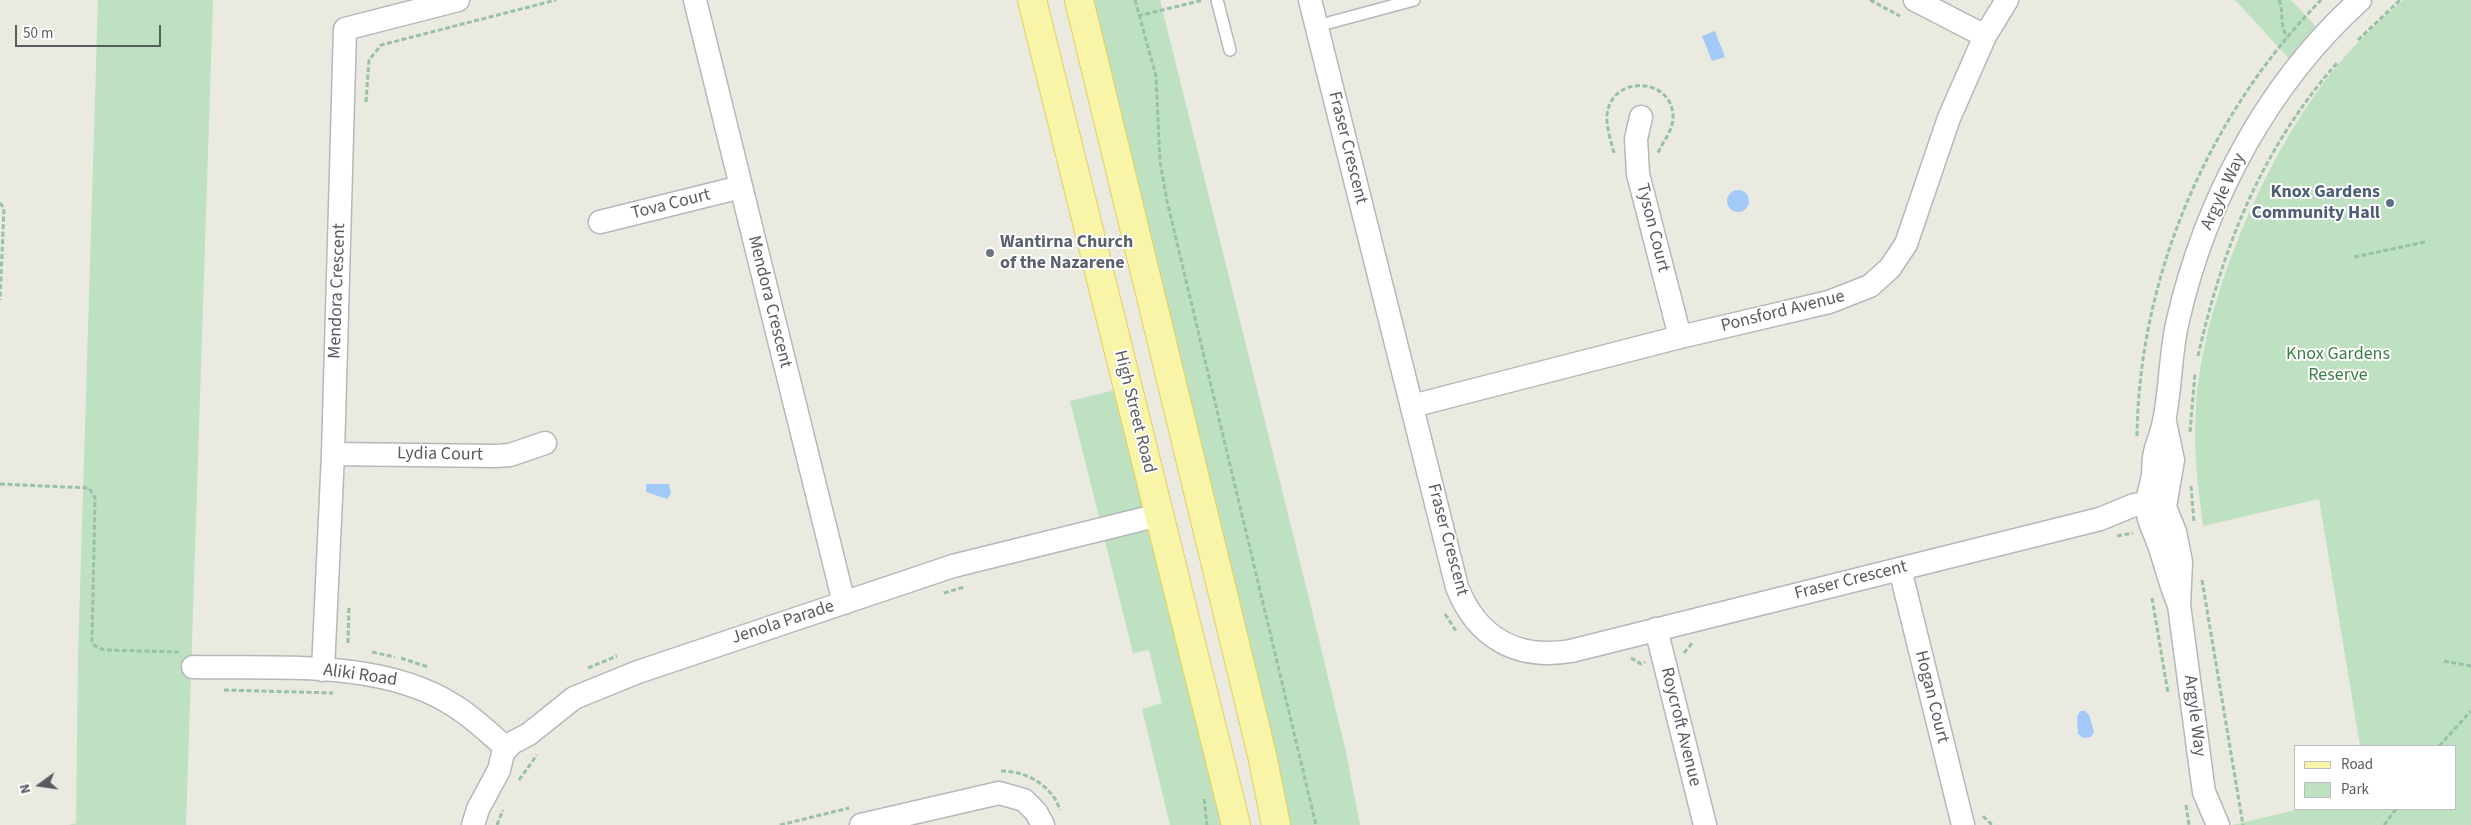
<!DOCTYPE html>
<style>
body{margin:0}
#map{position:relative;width:2471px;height:825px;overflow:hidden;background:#ebeae0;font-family:"Source Sans 3",sans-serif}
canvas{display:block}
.legend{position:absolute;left:2294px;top:745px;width:162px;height:65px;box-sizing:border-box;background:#fff;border:1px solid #bdbdbf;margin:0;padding:6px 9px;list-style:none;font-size:15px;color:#595b60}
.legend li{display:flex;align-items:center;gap:10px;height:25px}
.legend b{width:25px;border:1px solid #bdbdbf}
.north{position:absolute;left:15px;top:760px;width:50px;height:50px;-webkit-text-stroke:4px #fff;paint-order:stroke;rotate:256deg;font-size:14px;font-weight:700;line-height:20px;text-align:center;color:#595b60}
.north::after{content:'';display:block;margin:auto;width:18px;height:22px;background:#595b60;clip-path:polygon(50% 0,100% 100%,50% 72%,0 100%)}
.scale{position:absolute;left:15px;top:25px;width:146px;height:22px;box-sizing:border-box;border:2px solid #595b60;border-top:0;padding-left:6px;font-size:15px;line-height:18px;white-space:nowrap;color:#595b60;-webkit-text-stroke:4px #fff;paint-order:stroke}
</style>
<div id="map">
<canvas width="2471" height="825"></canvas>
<ul class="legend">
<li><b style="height:6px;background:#f8f5a8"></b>Road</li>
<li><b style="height:14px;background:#bee1c2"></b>Park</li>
</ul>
<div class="north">N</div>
<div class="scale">50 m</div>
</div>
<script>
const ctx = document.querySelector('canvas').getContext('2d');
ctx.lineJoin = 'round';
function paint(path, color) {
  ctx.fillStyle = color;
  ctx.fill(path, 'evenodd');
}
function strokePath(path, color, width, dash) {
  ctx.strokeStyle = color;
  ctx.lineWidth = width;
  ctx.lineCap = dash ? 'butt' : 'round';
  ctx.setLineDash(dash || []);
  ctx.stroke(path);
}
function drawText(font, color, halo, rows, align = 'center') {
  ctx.font = font + ' "Source Sans 3",sans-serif';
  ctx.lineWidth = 4;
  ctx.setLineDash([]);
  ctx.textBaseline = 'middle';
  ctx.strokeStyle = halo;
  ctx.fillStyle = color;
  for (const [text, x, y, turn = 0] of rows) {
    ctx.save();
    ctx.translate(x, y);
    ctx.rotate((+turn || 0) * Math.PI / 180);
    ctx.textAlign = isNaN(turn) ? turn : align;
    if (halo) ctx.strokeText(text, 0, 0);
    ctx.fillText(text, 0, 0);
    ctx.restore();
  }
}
paint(new Path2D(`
 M98,0H213L186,825H69L76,823L78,657Z
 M1079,0H1160L1308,594L1346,752L1360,825H1276Z
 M2235,0H2291L2324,35L2297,67Z
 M2403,0H2471V825H2232L2300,809H2455V746H2360L2319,499L2203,526C2198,488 2193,449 2196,409C2201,303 2268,149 2336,67C2356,43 2379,21 2403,0Z
 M1128,387L1236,825H1170L1142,709L1162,703L1149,650L1133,653L1070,401Z`), '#bee1c2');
paint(new Path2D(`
 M1715,31L1725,57L1712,61L1702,36Z
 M1727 201a11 11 0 1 1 22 0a11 11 0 1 1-22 0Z
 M646,484H669L671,494L667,499L646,492Z
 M2080,711H2085L2089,715L2094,732L2091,737L2083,738L2078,734L2077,717Z`), '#a3c9f8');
const service = new Path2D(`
 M1217,0L1230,50
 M1317,26L1414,0`);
const minor = new Path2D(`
 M695,0L844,603
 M1310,0L1457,587C1477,638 1517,660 1571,651L2100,519L2134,505L2165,500
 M1915,0L1985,36
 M1641,117L1636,139L1638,174L1680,337
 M600,222L741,187
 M1412,406L1680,337L1829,302L1870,286L1890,268L1906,244L1949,118L1985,36L2007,0
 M2165,422L2173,460L2165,507L2175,532L2181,562L2179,605L2202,778L2204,792L2218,825
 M333,454L496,456L510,455L545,443
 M1900,569L1963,825
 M2179,605C2170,585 2166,565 2159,545C2155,533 2148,522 2147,509C2146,499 2150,490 2152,480C2154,472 2153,465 2154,457C2156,445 2162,433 2164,421C2171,388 2170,353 2178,320C2206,199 2268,83 2360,0
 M1656,629L1705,825
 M193,667C276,669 381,659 453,705C473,717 489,733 506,748
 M323,670L333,454L345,29L458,0
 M473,825L478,809L499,770L503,753L512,743L529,734L574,698L638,672L953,566L1159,515
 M861,825L999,793L1024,800L1036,812L1043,825`);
const primary = new Path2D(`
 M1032,0L1236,825
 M1079,0L1262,755L1276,825`);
strokePath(service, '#b6b7bc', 14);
strokePath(minor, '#b6b7bc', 25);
strokePath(primary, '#e5cf5f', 30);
strokePath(new Path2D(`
 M1135,0L1156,76L1160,162L1167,201L1316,825
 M1870,0L1900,16
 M2279,0C2284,11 2279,28 2288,37
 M1138,16L1203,0
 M2358,40L2400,0
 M366,102L369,60L381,45L556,0
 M1614,153C1611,141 1606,127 1607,115C1611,74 1673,77 1673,117C1673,131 1663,141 1658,153
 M0,203L4,208L0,300
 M2354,257L2425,242
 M2198,356C2223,246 2262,148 2337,63
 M2190,432L2195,373
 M2137,436C2139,275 2209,114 2321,0
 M0,484L89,488L95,498L92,642L95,646L104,650L179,652
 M2191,486L2194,522
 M2117,536L2133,533
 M2202,580L2243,825
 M944,593L964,587
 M2152,598L2168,693
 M1445,614L1456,631
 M348,643L349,606
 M372,652L395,657
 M1684,653L1693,642
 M401,658L428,667
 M1631,658L1641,664L1645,662
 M2444,661L2471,666
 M588,668L617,656
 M224,690L333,693
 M2439,746L2471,711
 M1001,771C1026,771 1052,785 1060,810
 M519,780L537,755
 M1204,799L1207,825
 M2186,805L2189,825
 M1983,816L1992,825
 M497,825L503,810
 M780,825L849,808
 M2384,825L2396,809`), '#98c1a8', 3, [5, 2.5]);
strokePath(service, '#fff', 11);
strokePath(minor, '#fff', 22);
strokePath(primary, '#f8f5a8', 28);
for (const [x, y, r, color] of [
 [2390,203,5,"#5c6f8a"],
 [990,253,5,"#6b7280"]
]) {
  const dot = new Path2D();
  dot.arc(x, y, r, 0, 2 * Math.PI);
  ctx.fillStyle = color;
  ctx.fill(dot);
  strokePath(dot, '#fff', 2);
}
drawText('18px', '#595b60', '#fff', [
 ["Fraser Crescent",1347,148,76],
 ["Argyle Way",2224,192,-65],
 ["Tova Court",671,205,-14],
 ["Tyson Court",1652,228,76],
 ["Mendora Crescent",338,291,-88],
 ["Mendora Crescent",769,302,76],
 ["Ponsford Avenue",1783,312,-14],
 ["High Street Road",1134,412,76],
 ["Lydia Court",440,455,1],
 ["Fraser Crescent",1447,540,75],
 ["Fraser Crescent",1851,581,-14],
 ["Jenola Parade",783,623,-18],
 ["Aliki Road",360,676,8],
 ["Hogan Court",1931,697,76],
 ["Argyle Way",2194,716,83],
 ["Roycroft Avenue",1680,727,76]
]);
drawText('bold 18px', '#4e5e75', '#fff', [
 ["Knox Gardens",2380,193],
 ["Community Hall",2380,214]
], 'right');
drawText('bold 18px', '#5b616d', '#fff', [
 ["Wantirna Church",1000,243],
 ["of the Nazarene",1000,264]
], 'left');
drawText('18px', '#3a7e45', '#fff', [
 ["Knox Gardens",2338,355],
 ["Reserve",2338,376]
]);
</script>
